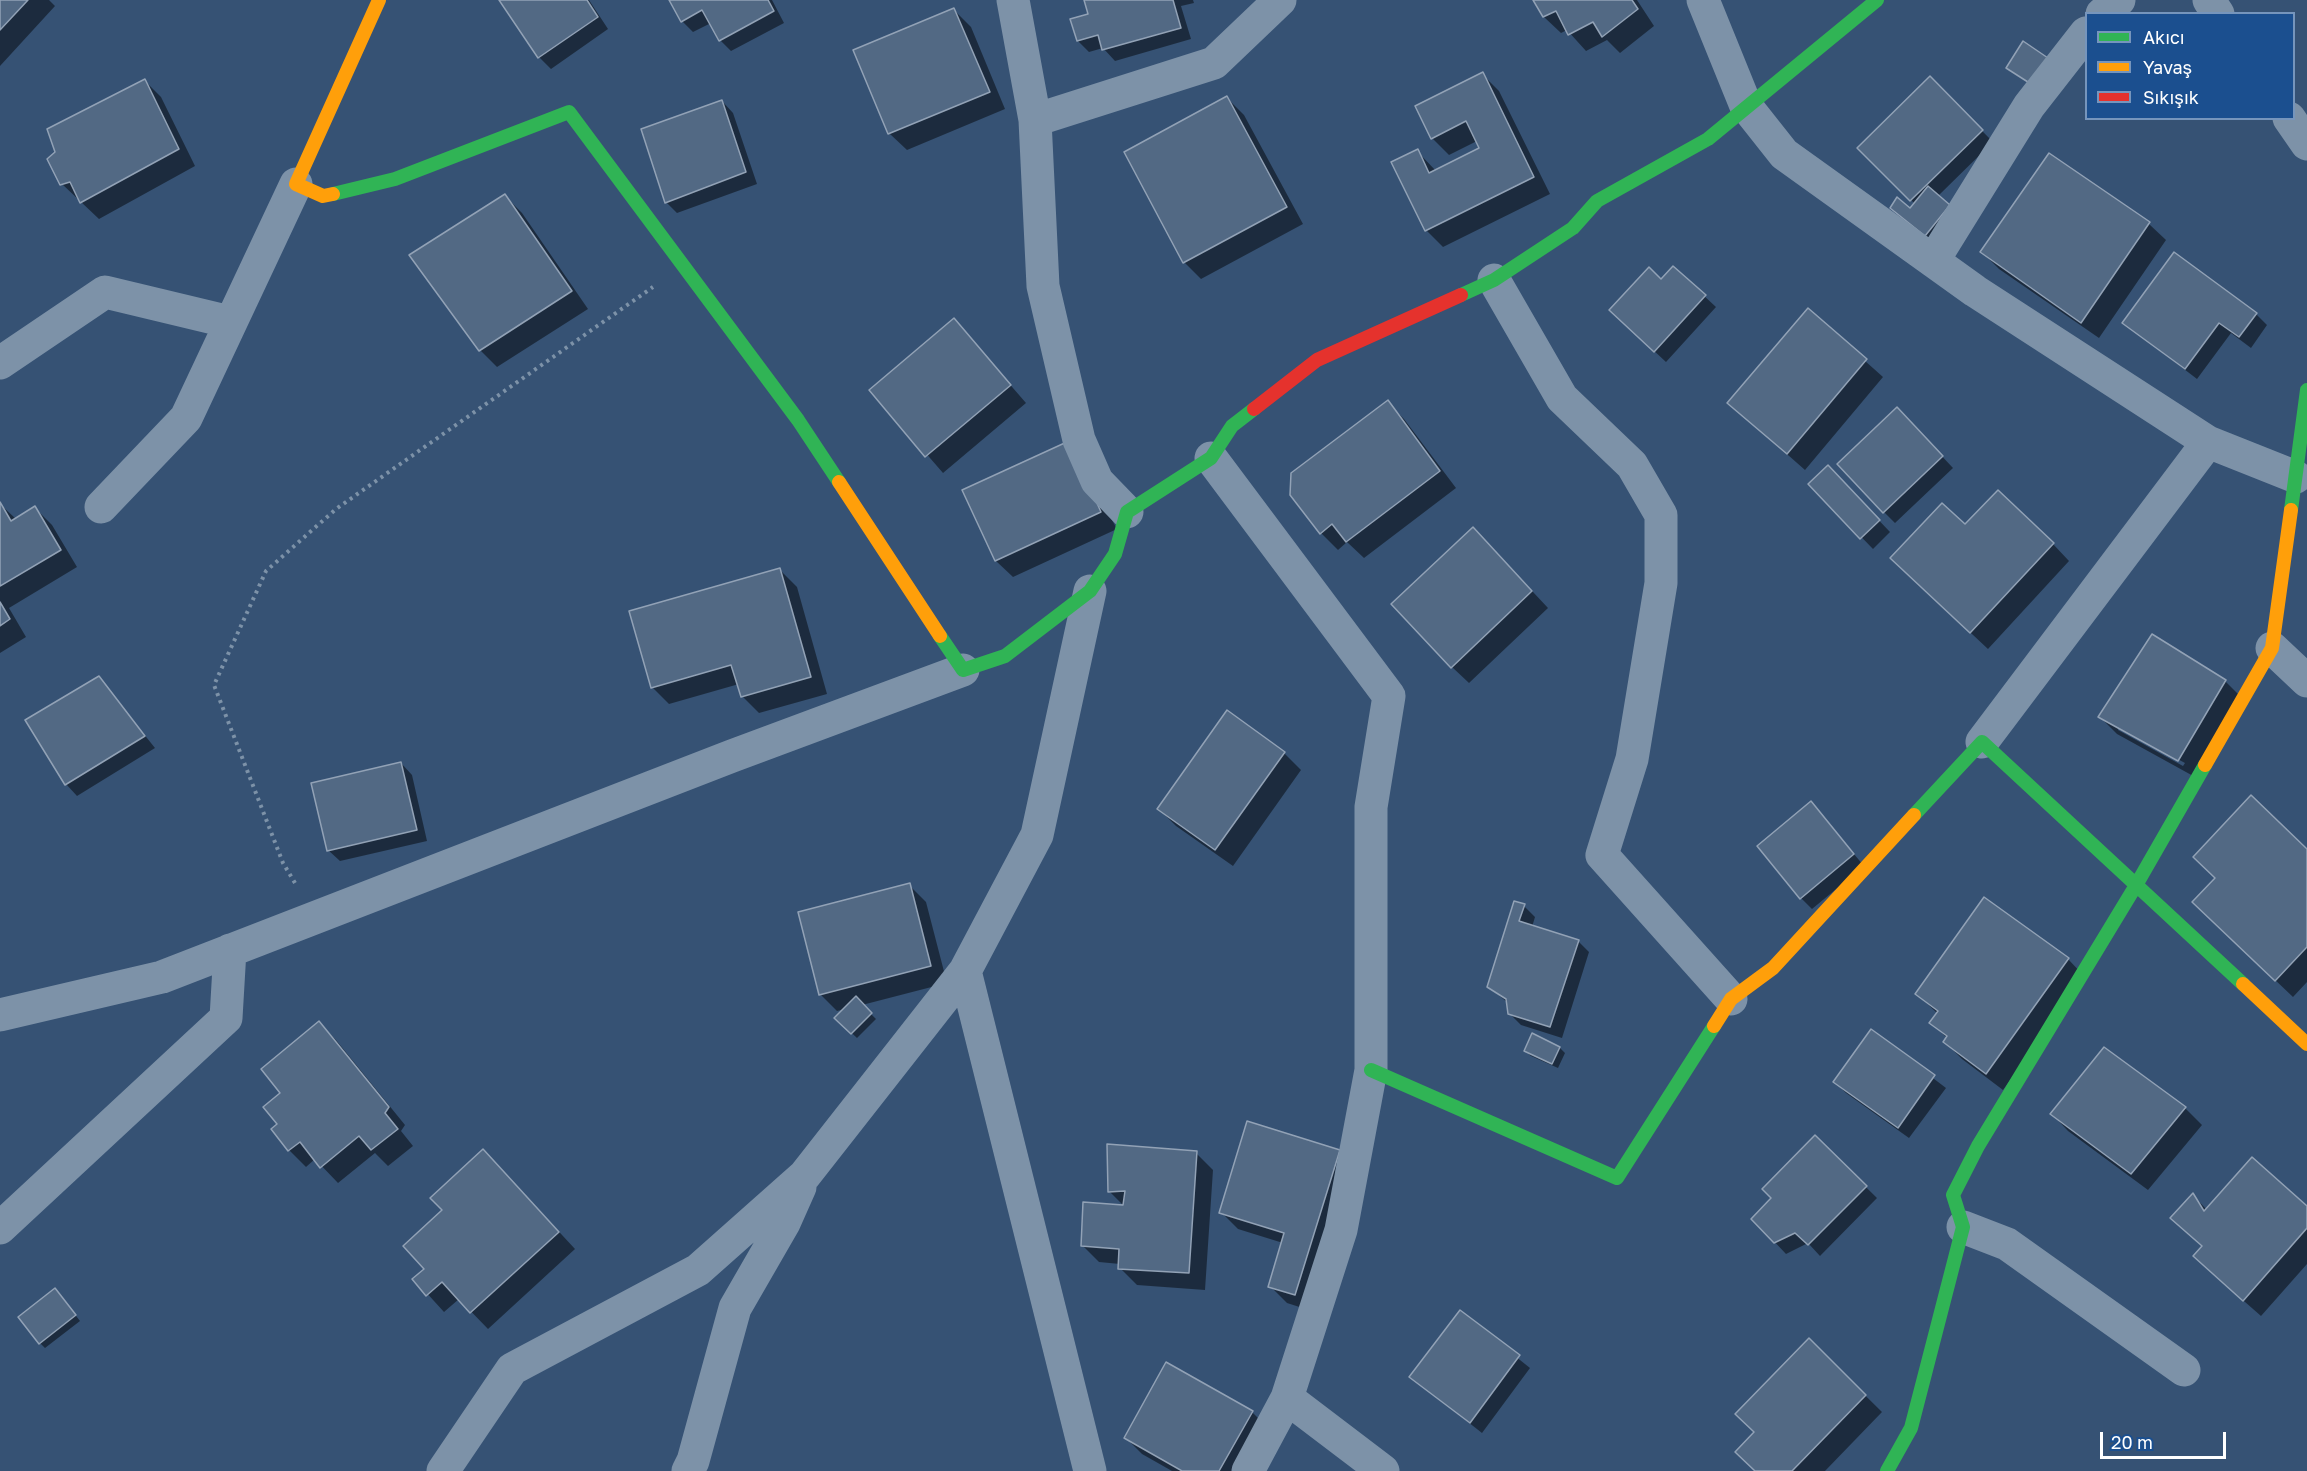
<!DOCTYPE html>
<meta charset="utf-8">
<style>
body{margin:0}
#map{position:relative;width:2307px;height:1471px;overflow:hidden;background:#365274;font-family:"Golos Text",sans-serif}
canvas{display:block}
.legend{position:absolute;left:2085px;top:12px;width:210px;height:108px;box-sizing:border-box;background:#1b4f8f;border:2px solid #7695bc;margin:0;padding:8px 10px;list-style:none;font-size:18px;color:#fff}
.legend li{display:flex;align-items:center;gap:12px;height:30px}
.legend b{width:30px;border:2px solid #7695bc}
.scale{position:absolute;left:2100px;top:1432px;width:126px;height:27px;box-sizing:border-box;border:3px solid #fff;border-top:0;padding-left:8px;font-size:18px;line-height:21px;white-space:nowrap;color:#fff;-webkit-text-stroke:4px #1b4f8f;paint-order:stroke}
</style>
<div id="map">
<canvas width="2307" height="1471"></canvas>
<ul class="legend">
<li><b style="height:8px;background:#30b455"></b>Akıcı</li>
<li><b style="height:8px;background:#ff9f0a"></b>Yavaş</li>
<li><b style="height:8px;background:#e5322d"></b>Sıkışık</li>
</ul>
<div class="scale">20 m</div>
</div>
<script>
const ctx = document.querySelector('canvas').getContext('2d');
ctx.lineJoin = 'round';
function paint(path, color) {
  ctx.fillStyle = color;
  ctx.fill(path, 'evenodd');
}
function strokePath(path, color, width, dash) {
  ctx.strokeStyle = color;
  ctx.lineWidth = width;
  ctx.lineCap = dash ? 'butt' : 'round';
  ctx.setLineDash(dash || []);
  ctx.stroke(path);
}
paint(new Path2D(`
 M0,0H49L55,6L0,66Z
 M501,0H589L608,29L551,69L539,57Z
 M671,0H772L784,23L731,51L720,40L711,23L693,32L682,21Z
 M1086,0H1193L1194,3L1181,6L1191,39L1115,61L1103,48L1089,52L1078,41L1090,15Z
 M1535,0H1637L1654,26L1620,53L1607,40L1586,51L1567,30L1561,33L1544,17Z
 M954,10L971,27L1005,109L907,150L890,134L855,51Z
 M1482,74L1499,91L1550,194L1443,247L1426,230L1417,151L1436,171L1481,149L1477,141L1449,155L1432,138Z
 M1930,78L1993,142L1938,196L1949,206L1931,240L1892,207L1910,210L1915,204L1860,148Z
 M144,80L161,97L195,166L99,219L62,184Z
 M1227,98L1244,115L1303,224L1201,279L1184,262Z
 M722,101L733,113L757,184L677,213L666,202Z
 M505,196L522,213L588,309L497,367L480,350Z
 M2149,224L2166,240L2099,338L1999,269L1982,252Z
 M1674,268L1716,307L1666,362L1622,321Z
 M1808,310L1883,377L1805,470L1729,403Z
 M2256,314L2267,325L2251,348L2231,333L2197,379L2124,323Z
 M954,320L1026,403L943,473L871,390Z
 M1387,402L1404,419L1456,488L1364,558L1347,542L1338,550L1321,533Z
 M1908,420L1953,468L1895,523L1884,512Z
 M1068,442L1117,529L1013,577L996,561L964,491Z
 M1828,467L1890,532L1873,549L1810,484Z
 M0,504L16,519L35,508L52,525L77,567L9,608L26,637L0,653Z
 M1965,527L2053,544L2069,561L1988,649L1909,575Z
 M1490,546L1548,608L1469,683L1452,667Z
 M780,570L797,587L827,694L759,713L742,696L739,684L669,704L652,687Z
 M99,678L155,748L77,796L66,784Z
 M2225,681L2242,698L2195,777L2117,734L2100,717ZM2118,727L2185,763L2183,766L2118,730Z
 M1284,753L1301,770L1233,866L1176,826L1159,809Z
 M401,763L412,775L427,841L340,861L328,850Z
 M1811,803L1864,866L1812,909L1801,898Z
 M2307,851V982L2293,997L2211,919Z
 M909,885L926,902L947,983L862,1005L876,1019L857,1038L836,1018L845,1009L837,1011L820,994Z
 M1524,906L1535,917L1532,927L1578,941L1589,952L1562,1038L1521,1025L1509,1013L1508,1003L1488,986Z
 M2068,959L2084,976L2003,1090L1962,1059L1945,1042L1947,1038L1931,1022L1938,1014L1917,994Z
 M319,1023L336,1040L405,1125L401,1131L413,1146L388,1166L375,1153L338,1183L315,1159L306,1167L289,1150L279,1124Z
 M1871,1031L1946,1088L1909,1138L1846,1093L1835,1082Z
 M1532,1035L1560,1048L1565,1053L1558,1068L1531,1056L1525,1051Z
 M2185,1108L2202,1125L2148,1190L2068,1131L2052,1114Z
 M1815,1137L1877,1198L1820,1256L1808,1243L1786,1254L1753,1219L1773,1198Z
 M1339,1151L1312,1311L1287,1303L1270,1286L1283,1243L1238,1229L1221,1212Z
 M1196,1153L1213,1170L1205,1290L1137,1285L1120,1268V1264L1099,1262L1082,1245L1124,1206L1109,1191Z
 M500,1168L575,1249L488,1329L459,1299L444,1312L414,1279L426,1269Z
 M2193,1195L2207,1210L2307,1208V1264L2261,1316L2212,1273L2203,1247L2172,1218Z
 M60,1295L80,1321L45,1348L40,1343Z
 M1460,1312L1530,1368L1482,1433L1411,1377Z
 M1809,1340L1882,1412L1825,1471H1757L1756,1433Z
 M1252,1412L1269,1429L1245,1471H1172L1142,1454L1125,1437Z`), '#0007');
const building = new Path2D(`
 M0,0H28L0,30Z
 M499,0H587L598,17L538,58Z
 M669,0H768L774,11L719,41L702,10L681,22Z
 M1084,0H1173L1181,28L1102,50L1098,35L1077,41L1070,19L1088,14Z
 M1533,0H1632L1638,9L1602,37L1593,22L1568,35L1556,11L1543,17Z
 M954,8L990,92L888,134L853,50Z
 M2023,41L2048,58L2031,84L2006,68Z
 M1483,72L1534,177L1425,231L1391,162L1418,149L1429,173L1479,148L1466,121L1431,139L1415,106Z
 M1930,76L1983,130L1910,201L1857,148Z
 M145,79L179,149L80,203L70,182L60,185L47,159L55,152L47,129Z
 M1227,96L1287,207L1183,263L1124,152Z
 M722,100L746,172L665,203L641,129Z
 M2049,153L2150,222L2081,323L1980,252Z
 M1928,186L1950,205L1925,236L1890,208L1897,197L1910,208Z
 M505,194L572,291L479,351L409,255Z
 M2174,252L2257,313L2239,337L2219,323L2185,369L2122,323Z
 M1673,266L1706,295L1654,352L1609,310L1649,267L1661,279Z
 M1808,308L1867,359L1787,454L1727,403Z
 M954,318L1011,385L925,457L869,390Z
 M1388,400L1440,471L1346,542L1332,524L1320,534L1290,495L1291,473Z
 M1897,407L1943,456L1883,513L1837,464Z
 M1069,441L1101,512L995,561L962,490Z
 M1828,465L1880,520L1860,539L1808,484Z
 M1998,490L2054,543L1970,633L1890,558L1942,503L1965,524Z
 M0,502L11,521L35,506L61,550L0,586Z
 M1473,527L1532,591L1451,668L1391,604Z
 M780,568L811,677L741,697L731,665L651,688L629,611Z
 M0,602L10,619L0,626Z
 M2152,634L2226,680L2178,761L2098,717Z
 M99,676L145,736L65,785L25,720Z
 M1227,710L1285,752L1215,850L1157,809Z
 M401,762L417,830L327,851L311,783Z
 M2251,795L2307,849V947L2275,981L2192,902L2215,878L2193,857Z
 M1811,801L1854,854L1800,899L1757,846Z
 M910,883L931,966L819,995L798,912Z
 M1984,897L2069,958L1986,1074L1943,1042L1947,1036L1929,1023L1938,1011L1915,994Z
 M1514,901L1525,904L1519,921L1579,940L1550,1027L1508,1014L1506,999L1487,987Z
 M856,996L872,1013L851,1034L834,1018Z
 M319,1021L389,1107L385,1113L398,1129L371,1150L359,1136L320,1168L300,1142L288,1151L271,1129L277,1124L263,1107L280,1093L261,1069Z
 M1871,1029L1935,1075L1898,1128L1833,1082Z
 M1532,1033L1560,1047L1552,1064L1524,1051Z
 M2104,1047L2186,1107L2131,1174L2050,1114Z
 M1247,1121L1340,1150L1295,1295L1268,1287L1284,1233L1219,1213Z
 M1815,1135L1867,1186L1808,1245L1795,1233L1774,1243L1751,1219L1771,1198L1762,1189Z
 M1107,1144L1197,1151L1189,1273L1118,1269L1119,1249L1081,1246L1083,1202L1123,1205L1125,1191L1108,1192Z
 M483,1149L559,1232L470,1313L442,1282L426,1296L412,1279L424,1269L403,1246L442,1210L430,1198Z
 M2252,1157L2307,1206V1228L2243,1301L2193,1256L2202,1246L2170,1218L2193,1193L2204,1211Z
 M55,1288L76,1315L39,1344L18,1317Z
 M1460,1310L1520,1355L1470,1423L1409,1377Z
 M1809,1338L1866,1395L1792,1471H1755L1735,1452L1754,1432L1735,1414Z
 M1166,1362L1253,1411L1219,1471H1182L1124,1438Z`);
paint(building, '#526984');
strokePath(building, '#92a2b6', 1.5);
strokePath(new Path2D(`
 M295,883L283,863L214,685L266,571L336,509L653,287`), '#7d92a8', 4, [3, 4.5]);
strokePath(new Path2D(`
 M1013,0L1035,120L1043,286L1079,440L1097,481L1127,512
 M1703,0L1746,106L1784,154L1975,291L2208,442L2296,477
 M2209,0L2218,14
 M2102,14L2119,0
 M2289,118L2307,144
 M1035,120L1214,63L1280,0
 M1933,261L2029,106L2086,33
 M1494,280L1562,398L1632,465L1661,515V583L1632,759L1602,855L1731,999
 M0,363L105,292L230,322
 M1211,458L1389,696L1371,807V1070L1341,1230L1287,1398L1248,1471
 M101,507L186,418L296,184
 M2272,648L2307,681
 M1982,742L2208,442
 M0,1015L162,977L732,756L963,670
 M1963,1227L2007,1244L2184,1370
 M0,1228L226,1018L230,950
 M1287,1398L1383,1471
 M443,1471L512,1369L698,1270L805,1175L965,971
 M688,1471L693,1461L735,1308L784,1223L800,1187
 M1090,1471L965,971L1037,835L1090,591`), '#7d92a8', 33);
strokePath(new Path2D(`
 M333,194L395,179L569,112L798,420L839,482
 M1461,295L1494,280L1573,228L1597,201L1708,139L1877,0
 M2291,510L2307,390
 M940,636L963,670L1005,656L1090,591L1115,554L1127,512L1211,458L1232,426L1254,409
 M1914,815L1982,742L2243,984
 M1371,1070L1617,1178L1714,1026
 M1887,1471L1911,1428L1963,1227L1953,1195L1978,1146L2135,887L2205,765`), '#30b455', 14);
strokePath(new Path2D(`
 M333,194L323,196L296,184L379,0
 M839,482L940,636
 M2205,765L2272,648L2291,510
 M2243,984L2307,1044
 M1714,1026L1731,999L1773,968L1914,815`), '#ff9f0a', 14);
strokePath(new Path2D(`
 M1254,409L1317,360L1461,295`), '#e5322d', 14);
</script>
